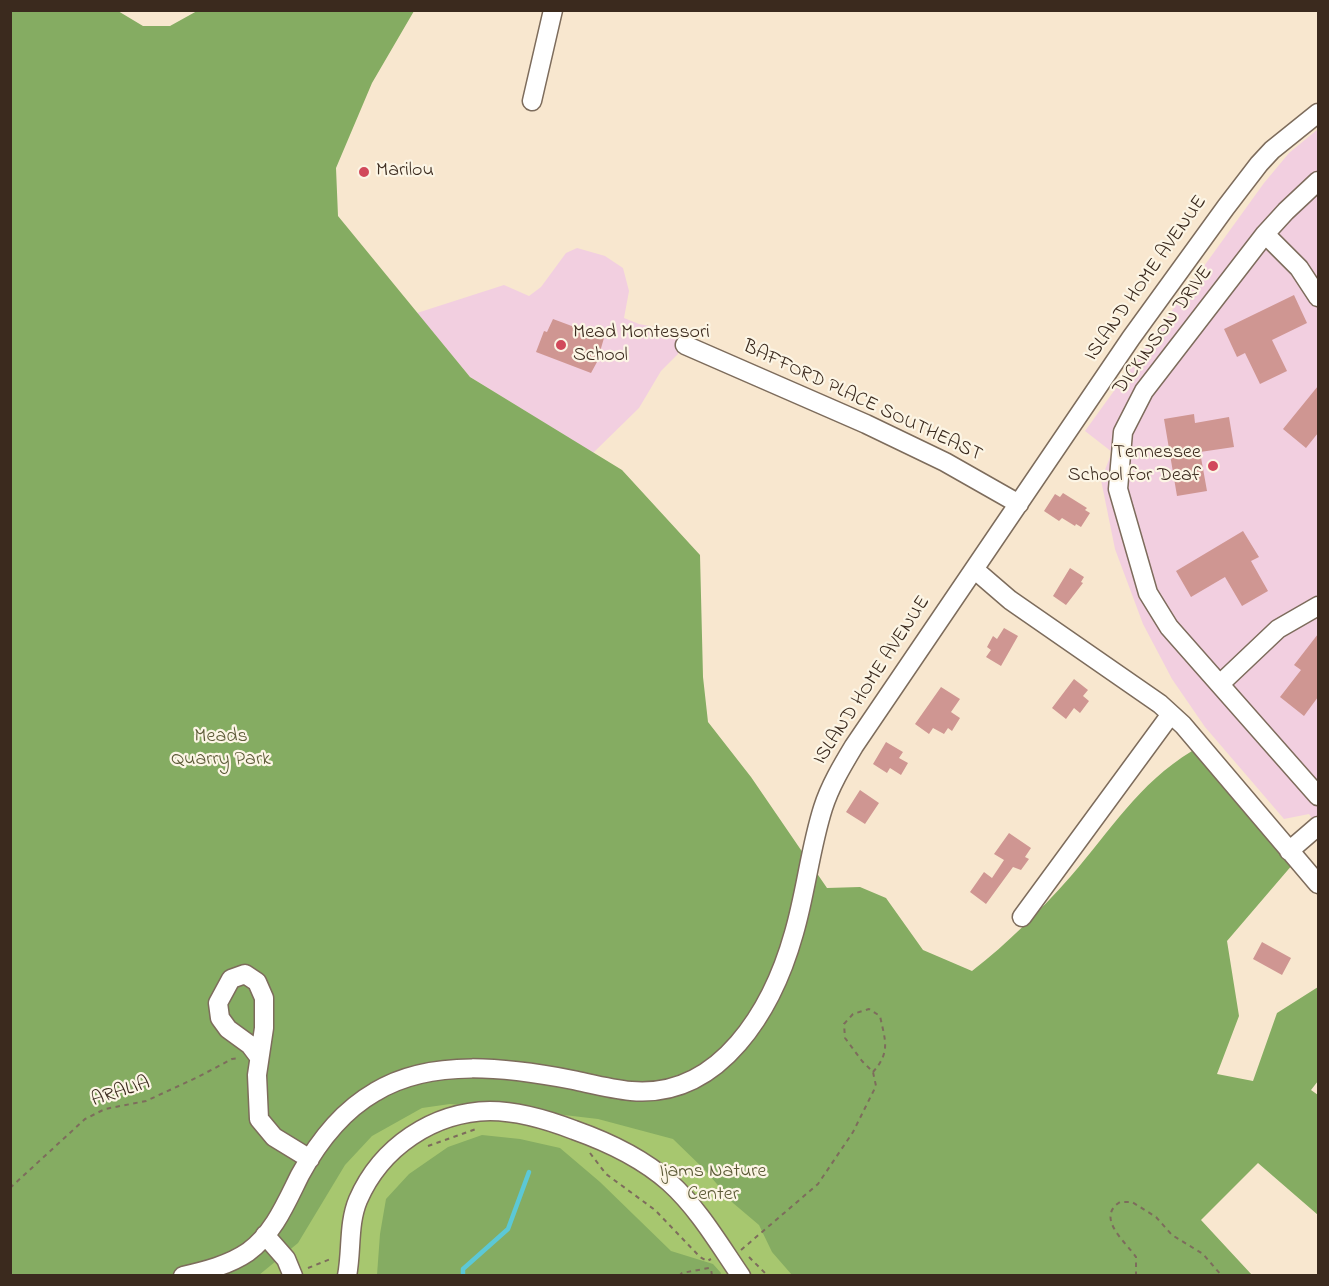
<!DOCTYPE html>
<style>
body{margin:0}
#map{position:relative;width:1329px;height:1286px;overflow:hidden;background:#f8e7cf;font-family:"Indie Flower",sans-serif}
canvas{display:block}
.frame{position:absolute;inset:0;border:12px solid #3b2a1e;pointer-events:none}
</style>
<div id="map">
<canvas width="1329" height="1286"></canvas>
<div class="frame"></div>
</div>
<script>
const ctx = document.querySelector('canvas').getContext('2d');
ctx.lineJoin = 'round';
function paint(path, color) {
  ctx.fillStyle = color;
  ctx.fill(path, 'evenodd');
}
function strokePath(path, color, width, dash) {
  ctx.strokeStyle = color;
  ctx.lineWidth = width;
  ctx.lineCap = dash ? 'butt' : 'round';
  ctx.setLineDash(dash || []);
  ctx.stroke(path);
}
function drawText(font, color, halo, rows, align = 'center') {
  ctx.font = font + ' "Indie Flower",sans-serif';
  ctx.lineWidth = 4.5;
  ctx.setLineDash([]);
  ctx.textBaseline = 'middle';
  ctx.strokeStyle = halo;
  ctx.fillStyle = color;
  for (const [text, x, y, turn = 0] of rows) {
    ctx.save();
    ctx.translate(x, y);
    ctx.rotate((+turn || 0) * Math.PI / 180);
    ctx.textAlign = isNaN(turn) ? turn : align;
    if (halo) ctx.strokeText(text, 0, 0);
    ctx.fillText(text, 0, 0);
    ctx.restore();
  }
}
paint(new Path2D(`
 M1318,129V827L1309,814L1284,819L1205,727L1172,679L1143,624L1115,549L1101,480L1112,452L1085,431L1264,183L1289,153Z
 M577,248L605,256L623,268L629,291L624,318L639,324L670,330L678,335V354L661,371L639,408L593,453L470,377L417,313L504,285L529,296L541,287L566,253Z`), '#f2cfe0');
paint(new Path2D(`
 M432,1097L664,1108L833,1275L246,1276L342,1146Z`), '#a7c76f');
paint(new Path2D(`
 M10,11H118L143,26H170L197,11H414L372,83L336,168L338,216L470,377L622,470L700,555L703,677L708,722L751,777L827,888L860,887L886,898L923,950L972,971C1008,943 1041,910 1071,876C1111,830 1138,784 1192,751L1293,864L1227,941L1239,1016L1217,1074L1253,1081L1277,1013L1318,987V1081L1311,1090L1318,1095V1215L1258,1163L1201,1220L1252,1275H792L772,1252L759,1225L733,1203L705,1170L673,1139L598,1119L513,1109L450,1104L422,1108L372,1136L345,1165L298,1243L259,1275H11Z
 M482,1135L520,1139L560,1148L600,1182L671,1251L713,1264L721,1273L720,1275H377L380,1234L386,1199L409,1174L448,1147Z`), '#85ac62');
strokePath(new Path2D(`
 M463,1276V1269L508,1229L529,1172`), '#5cc8d6', 4.5);
paint(new Path2D(`
 M1294,295L1307,323L1272,340L1287,371L1260,384L1245,353L1237,357L1224,329Z
 M553,319L604,338L597,362L591,373L536,352L544,331L547,332Z
 M1318,386V433L1306,448L1283,429Z
 M1194,414L1195,423L1229,417L1234,447L1200,452L1207,491L1177,496L1164,419Z
 M1063,493L1087,508L1085,510L1090,513L1081,527L1076,524L1075,526L1062,518L1059,521L1044,511L1055,494L1060,497Z
 M1243,531L1259,557L1251,561L1268,591L1242,606L1225,577L1191,597L1176,571Z
 M1070,568L1084,577L1081,582L1083,583L1066,605L1053,596Z
 M1004,628L1018,636L1001,666L986,657L991,650L987,647L993,636L997,639Z
 M1318,634V697L1304,716L1280,697L1301,670L1294,665Z
 M1074,679L1088,690L1083,696L1089,701L1080,713L1074,708L1066,719L1052,708Z
 M941,687L960,699L951,712L960,718L952,731L948,728L944,734L933,728L929,734L915,724Z
 M886,742L903,752L899,758L908,763L901,775L890,768L887,773L873,764Z
 M860,790L879,803L865,824L846,812Z
 M1009,833L1031,848L1025,857L1029,859L1021,870L1013,867L986,904L970,892L984,872L992,878L1004,860L994,854Z
 M1262,942L1291,958L1282,975L1253,959Z`), '#cf9692');
const minor = new Path2D(`
 M532,101L553,10
 M1318,181L1286,211L1265,234L1144,391L1123,432L1118,489L1148,593L1169,627L1318,796
 M1265,234L1299,268L1318,297
 M685,345L866,424L945,462L1019,504
 M974,569L1010,600L1160,704L1183,725L1318,884
 M1220,684L1278,629L1318,606
 M1289,851L1318,826
 M1022,917L1171,714
 M259,1057L250,1045L228,1029L220,1018L218,1003L231,979L245,974L257,982L264,998V1028L257,1075L259,1119L274,1137L310,1159
 M265,1235L286,1259L293,1276
 M183,1276C205,1271 229,1265 248,1252C274,1233 286,1203 300,1175C318,1142 342,1111 375,1092C432,1057 510,1068 573,1080C592,1084 611,1089 631,1091C721,1099 773,1008 794,933C806,892 810,849 823,808C830,786 842,766 854,746L1131,338L1226,207L1259,164L1272,150L1318,113
 M347,1276C352,1250 348,1224 358,1200C381,1147 433,1112 490,1111C519,1111 548,1120 574,1130C608,1142 642,1158 669,1182C698,1208 719,1244 741,1276`);
strokePath(minor, '#7d6c5c', 21);
strokePath(new Path2D(`
 M428,1146L476,1129
 M590,1153L606,1174L655,1210L700,1257L707,1261L711,1259
 M10,1188L85,1119L105,1109L146,1101L198,1077L232,1059L240,1058
 M741,1250L818,1184L853,1132L876,1086L873,1072L862,1061L845,1038L844,1024L853,1014L869,1009L880,1016C885,1040 891,1052 873,1072
 M749,1257L768,1276
 M308,1268L333,1258
 M679,1276L682,1273L709,1268L711,1269L712,1276
 M1136,1276V1257C1126,1242 1095,1218 1120,1202H1132L1156,1217L1172,1235L1203,1254L1222,1276`), '#7d6c5c', 2, [4.5, 4.5]);
strokePath(minor, '#fff', 18);
for (const [x, y, r, color] of [
 [364,172,6,"#d1495b"],
 [561,345,6,"#d1495b"],
 [1213,466,6,"#d1495b"]
]) {
  const dot = new Path2D();
  dot.arc(x, y, r, 0, 2 * Math.PI);
  ctx.fillStyle = color;
  ctx.fill(dot);
  strokePath(dot, '#fcf5e5', 2);
}
drawText('20px', '#3b2a1e', '#fcf5e5', [
 ["Marilou",376,172],
 ["Mead Montessori",573,334],
 ["School",573,357],
 ["Tennessee",1201,454,"right"],
 ["School for Deaf",1201,477,"right"]
], 'left');
drawText('20px', '#3b2a1e', '#fcf5e5', [
 ["ISLAND HOME AVENUE",1147,279,-55],
 ["DICKINSON DRIVE",1164,331,-54],
 ["BAFFORD PLACE SOUTHEAST",862,402,25],
 ["ISLAND HOME AVENUE",873,681,-57],
 ["ARALIA",121,1093,-18]
]);
drawText('20px', '#5b5936', '#fcf5e5', [
 ["Meads",221,738],
 ["Quarry Park",221,761],
 ["Ijams Nature",713,1173],
 ["Center",713,1196]
]);
</script>
